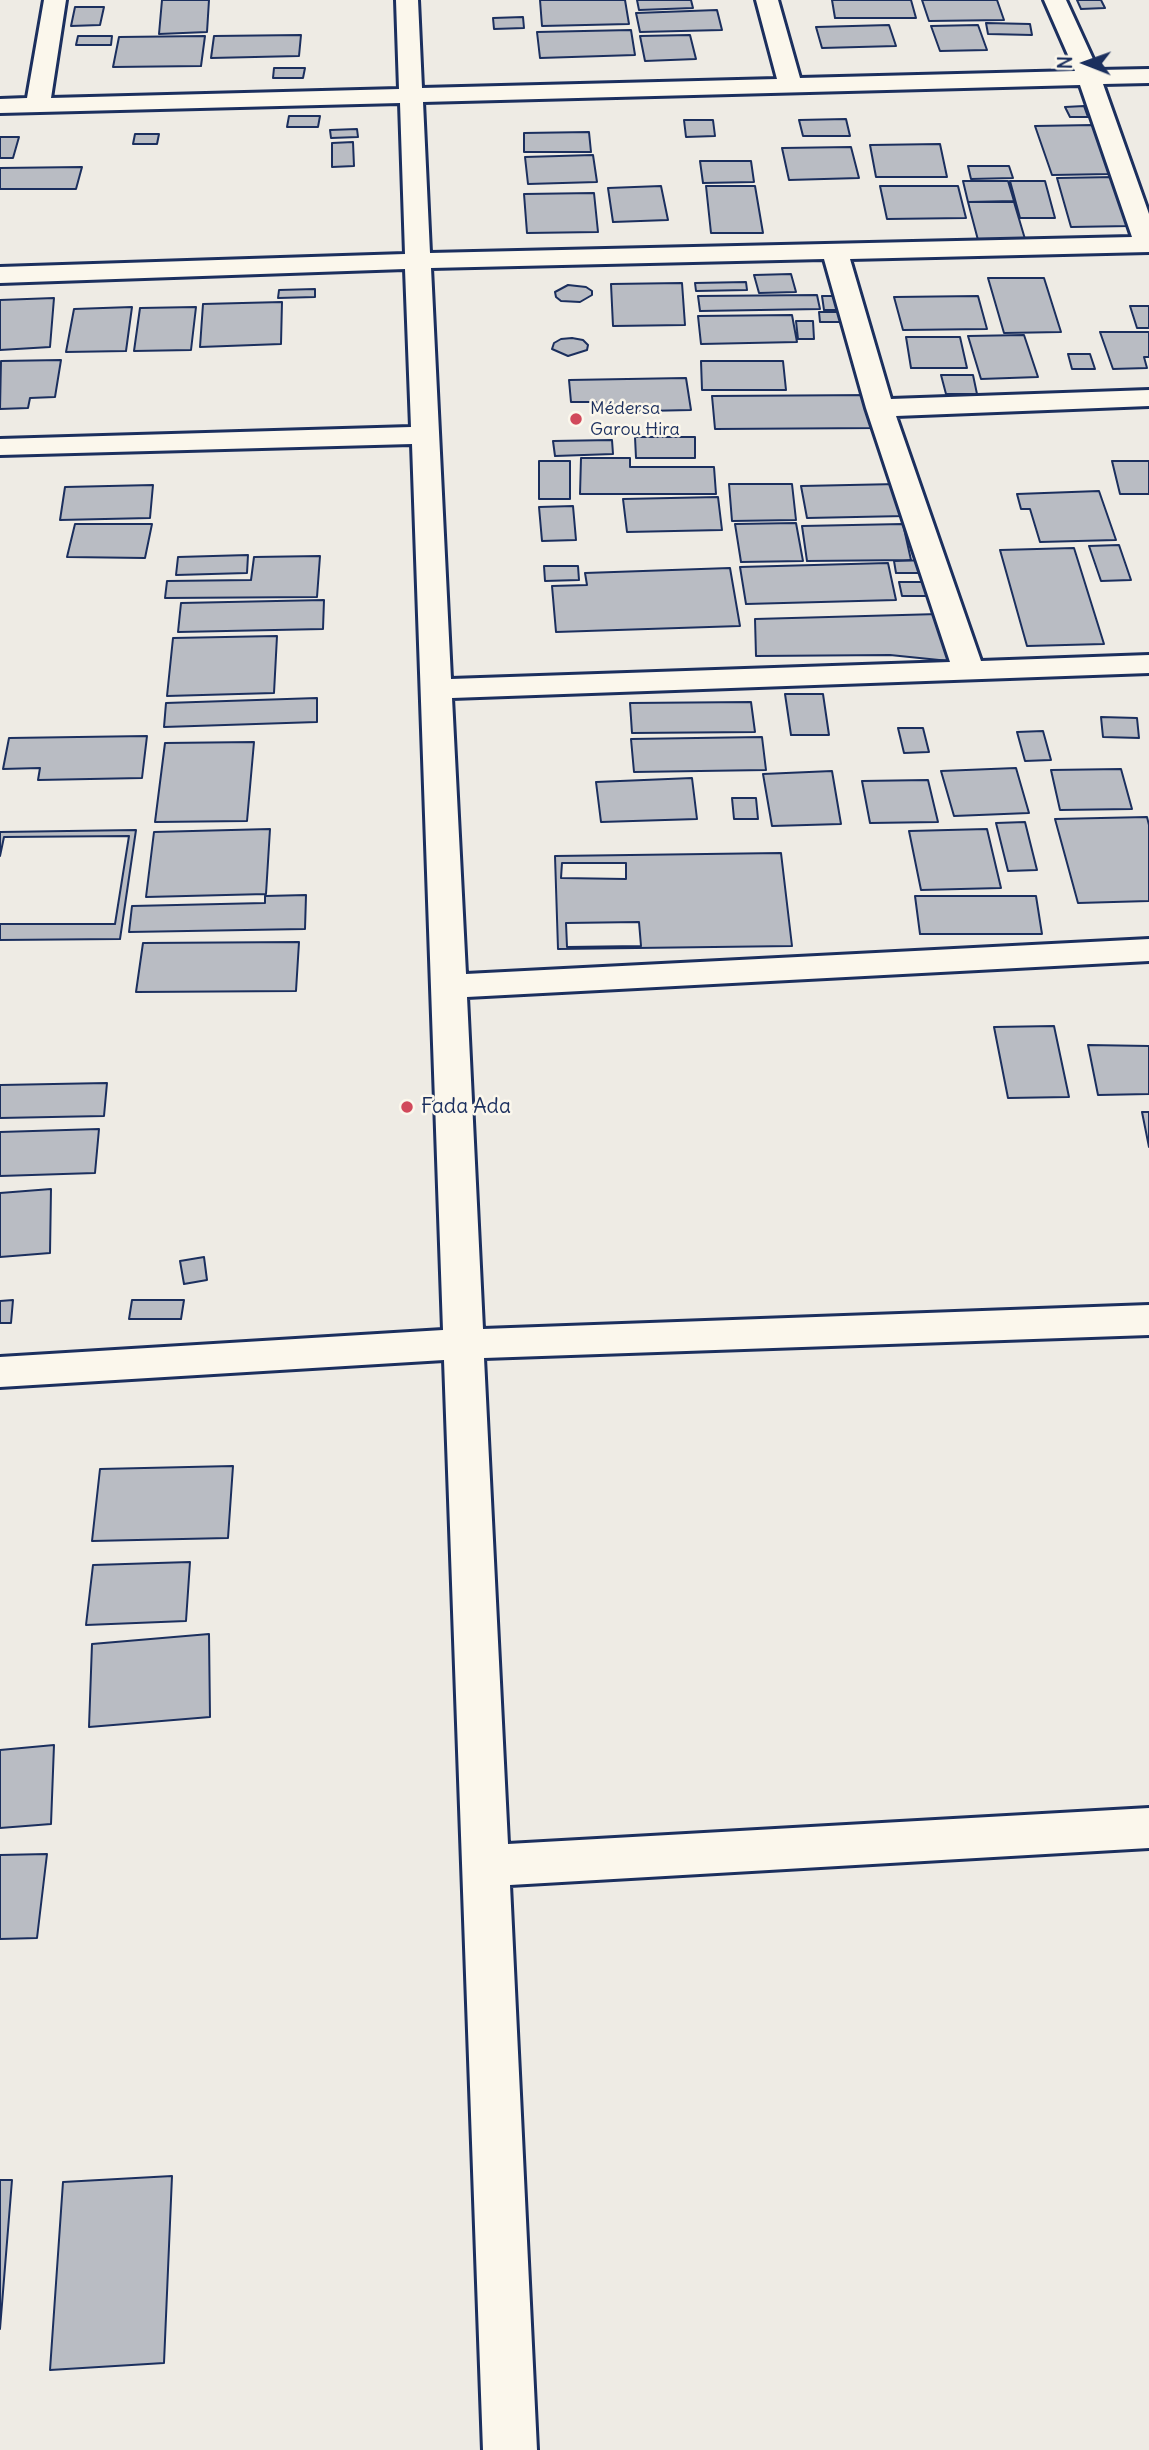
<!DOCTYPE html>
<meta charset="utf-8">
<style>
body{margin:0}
#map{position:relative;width:1149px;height:2450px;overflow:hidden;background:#eeebe4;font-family:Delius,sans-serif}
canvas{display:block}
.north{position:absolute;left:1051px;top:28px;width:70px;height:70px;-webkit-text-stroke:5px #fbf7ec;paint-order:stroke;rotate:271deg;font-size:19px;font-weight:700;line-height:28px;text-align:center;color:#1b2f5e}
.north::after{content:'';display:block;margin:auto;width:24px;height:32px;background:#1b2f5e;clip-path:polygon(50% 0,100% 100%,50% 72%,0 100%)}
</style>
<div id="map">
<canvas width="1149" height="2450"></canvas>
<div class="north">N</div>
</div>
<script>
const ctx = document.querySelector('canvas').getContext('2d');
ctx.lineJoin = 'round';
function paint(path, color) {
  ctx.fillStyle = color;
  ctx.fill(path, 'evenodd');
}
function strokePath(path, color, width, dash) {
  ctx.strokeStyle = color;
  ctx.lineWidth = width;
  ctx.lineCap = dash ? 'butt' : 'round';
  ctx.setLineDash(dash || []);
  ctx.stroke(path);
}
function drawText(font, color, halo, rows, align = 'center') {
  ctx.font = font + ' Delius,sans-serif';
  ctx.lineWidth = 5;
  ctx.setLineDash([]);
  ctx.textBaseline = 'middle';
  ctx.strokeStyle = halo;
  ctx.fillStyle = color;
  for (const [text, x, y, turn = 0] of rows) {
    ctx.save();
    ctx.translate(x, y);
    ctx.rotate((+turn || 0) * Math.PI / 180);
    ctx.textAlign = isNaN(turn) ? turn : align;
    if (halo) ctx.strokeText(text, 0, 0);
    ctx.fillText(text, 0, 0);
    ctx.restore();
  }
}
const building = new Path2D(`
 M162,0H209L207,32L159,34Z
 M540,0H625L629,24L542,26Z
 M637,0H691L693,8L639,10Z
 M832,0H911L916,18H835Z
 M922,0H997L1004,20L929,21Z
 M1077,0H1101L1105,8L1081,9Z
 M75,7H104L100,25L71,26Z
 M717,10L722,30L640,32L636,13Z
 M523,17L524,28L494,29L493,18Z
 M986,23L1030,24L1032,35L988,34Z
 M889,25L896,46L822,48L816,27Z
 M978,25L987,50L940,51L931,26Z
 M631,30L635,55L540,58L537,32Z
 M301,35L299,56L211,58L214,36Z
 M690,35L696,59L645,61L640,36Z
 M78,36H112L111,45H76Z
 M205,36L201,66L113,67L119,37Z
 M274,68H305L303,78H273Z
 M1084,106L1088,117H1070L1065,107Z
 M289,116H320L318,127H287Z
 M846,119L850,136H803L799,120Z
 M684,120H713L715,136L686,137Z
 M1093,125L1111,174L1052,175L1035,126Z
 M357,129L358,137L331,138L330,130Z
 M589,132L591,152H524V133Z
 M135,134H159L157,144H133Z
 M0,137H19L13,158H0Z
 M353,142L354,166L332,167V143Z
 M940,144L947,177H876L870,145Z
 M851,147L859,178L789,180L782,148Z
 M593,155L597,182L528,184L525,157Z
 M700,161H751L754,182L703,183Z
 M968,166H1009L1013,178L971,179Z
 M82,167L76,189H0V168Z
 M1114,177L1130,226L1071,227L1057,178Z
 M963,181H1008L1014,201L968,202Z
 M1010,181H1045L1055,218H1020Z
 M661,186L668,220L613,222L608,188Z
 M706,186H755L763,233H711Z
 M880,186H958L966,218L887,219Z
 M594,193L598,232L527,233L524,194Z
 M968,202H1014L1025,239L978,240Z
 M791,274L796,292L759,293L754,275Z
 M988,278H1044L1061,332L1004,333Z
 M746,282L747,290L696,291L695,283Z
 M682,283L685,325L613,326L611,284Z
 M568,285L586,287L592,291V295L580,302L561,301L556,297L555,292Z
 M315,289V297L278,298L279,290Z
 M817,295L820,309L700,311L698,296Z
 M822,296H847V310H824Z
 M978,296L987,329L903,330L894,297Z
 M54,298L50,347L0,350V300Z
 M282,302L281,344L200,347L203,304Z
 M1130,306H1149V328H1137Z
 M132,307L126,351L66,352L74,309Z
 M196,307L191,350L134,351L140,308Z
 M819,312H851L852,322H820Z
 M792,315L797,342L701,344L698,316Z
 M796,321H813L814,339H798Z
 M1100,332H1149V357H1144L1147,368L1113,369Z
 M1024,335L1038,377L981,379L968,336Z
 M906,337H960L967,368H911Z
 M572,338L583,340L588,345L587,350L568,356L552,349L554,343L561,339Z
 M1068,354H1090L1095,369H1072Z
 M61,360L55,397L30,398L28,408L0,409L1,361Z
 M701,361H783L786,390H702Z
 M941,375H973L977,394H946Z
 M686,378L691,410L598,412L596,402H571L569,380Z
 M874,395L880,428L715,429L712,396Z
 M635,437H695V458H636Z
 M612,440L613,454L555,456L553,441Z
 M581,458H630V467H714L716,494H580Z
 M539,461H570V499H539Z
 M1112,461H1149V494H1120Z
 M729,484H792L796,520L732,521Z
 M898,484L905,516L807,518L801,486Z
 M153,485L150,518L60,520L65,487Z
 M1099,491L1116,540L1040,542L1030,509H1021L1017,494Z
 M718,497L722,530L627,532L623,499Z
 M573,506L576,540L542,541L539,507Z
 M796,523L803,561L741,562L735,524Z
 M75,524H152L145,558L67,557Z
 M903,524L911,560L807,561L802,526Z
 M1119,545L1131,580L1101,581L1089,546Z
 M1074,548L1104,644L1027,646L1000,550Z
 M248,555L247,573L176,575L178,557Z
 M320,556L317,597L165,598L167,581L251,580L254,557Z
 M930,560L933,573H896L894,561Z
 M888,563L896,600L746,604L740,567Z
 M544,566H578L579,580L545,581Z
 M730,568L740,626L556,632L552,586L587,585L585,573Z
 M899,582H933L936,596H902Z
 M324,600L323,629L178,632L181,603Z
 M939,614L949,661L890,655L756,656L755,619Z
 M277,636L274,693L167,696L173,638Z
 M785,694H823L829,735H791Z
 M317,698V722L164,727L166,703Z
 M751,702L755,732L632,733L630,703Z
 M1101,717L1137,718L1139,738L1103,737Z
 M898,728H923L929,752L904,753Z
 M1043,731L1051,760L1025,761L1017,732Z
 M147,736L142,778L38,780L40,768L3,769L9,738Z
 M762,737L766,770L634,772L631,739Z
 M254,742L247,821L155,822L165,743Z
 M1016,768L1029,813L954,816L941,771Z
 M1121,769L1132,809L1060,810L1051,770Z
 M832,771L841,824L772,826L763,774Z
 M692,778L697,819L601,822L596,782Z
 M928,780L938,822L870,823L862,781Z
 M732,798H756L758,819H734Z
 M1147,817L1149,825V901L1078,903L1055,819Z
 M1025,822L1037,870L1008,871L996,823Z
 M270,829L266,894L146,897L154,832Z
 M987,829L1001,888L921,890L909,831Z
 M136,830L120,939L0,940V924H115L129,836L4,837L0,856V832Z
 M781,853L792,946L558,949L555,856ZM562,863H626V879L561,878ZM639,922L641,946L567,947L566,923Z
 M306,895L305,929L129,932L132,906L265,903V896Z
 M915,896H1036L1042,934H920Z
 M299,942L296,991L136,992L143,943Z
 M1054,1026L1069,1097L1008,1098L994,1027Z
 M1088,1045L1149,1046V1094L1098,1095Z
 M107,1083L104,1116L0,1118V1085Z
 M1142,1112H1149V1147Z
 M99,1129L95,1173L0,1176V1132Z
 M51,1189L50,1253L0,1257V1193Z
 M204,1257L207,1280L184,1284L180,1261Z
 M13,1300L11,1323H0V1301Z
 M132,1300H184L181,1319H129Z
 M233,1466L228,1538L92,1541L100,1469Z
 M190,1562L186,1621L86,1625L93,1565Z
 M209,1634L210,1717L89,1727L92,1644Z
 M54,1745L51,1824L0,1828V1750Z
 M47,1854L37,1938L0,1939V1855Z
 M172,2176L164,2363L50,2370L63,2182Z
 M0,2180H12L0,2329Z`);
paint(building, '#b9bcc3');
strokePath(building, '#1b2f5e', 2);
const minor = new Path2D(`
 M44,0H66L51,98L399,89L396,0H418L422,88L777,79L756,0H778L800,78L1075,71L1044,0H1066L1098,70L1149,69V83L1103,84L1149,214V252L850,259L891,399L1149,390V406L896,416L981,661L1149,655V673L452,698L466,974L1149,939V961L467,997L483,1329L1149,1305V1335L484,1358L508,1844L1149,1808V1848L510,1885L537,2450H483L444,1360L0,1387V1357L443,1330L412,444L0,455V439L411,427L405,269L0,283V267L405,254L400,103L0,113V99L27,98ZM1080,85L1132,237L430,253L423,102ZM824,259L866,408L950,662L451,679L431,268Z`);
strokePath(minor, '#1b2f5e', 6);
paint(minor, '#fbf7ec');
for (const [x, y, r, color] of [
 [576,419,7,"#d1495b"],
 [407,1107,7,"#d1495b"]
]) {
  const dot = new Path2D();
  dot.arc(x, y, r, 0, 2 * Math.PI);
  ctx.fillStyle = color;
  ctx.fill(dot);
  strokePath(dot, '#fbf7ec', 2.5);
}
drawText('18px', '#1b2f5e', '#fbf7ec', [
 ["Médersa",590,409],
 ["Garou Hira",590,430]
], 'left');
drawText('21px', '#1b2f5e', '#fbf7ec', [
 ["Fada Ada",421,1107]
], 'left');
</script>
